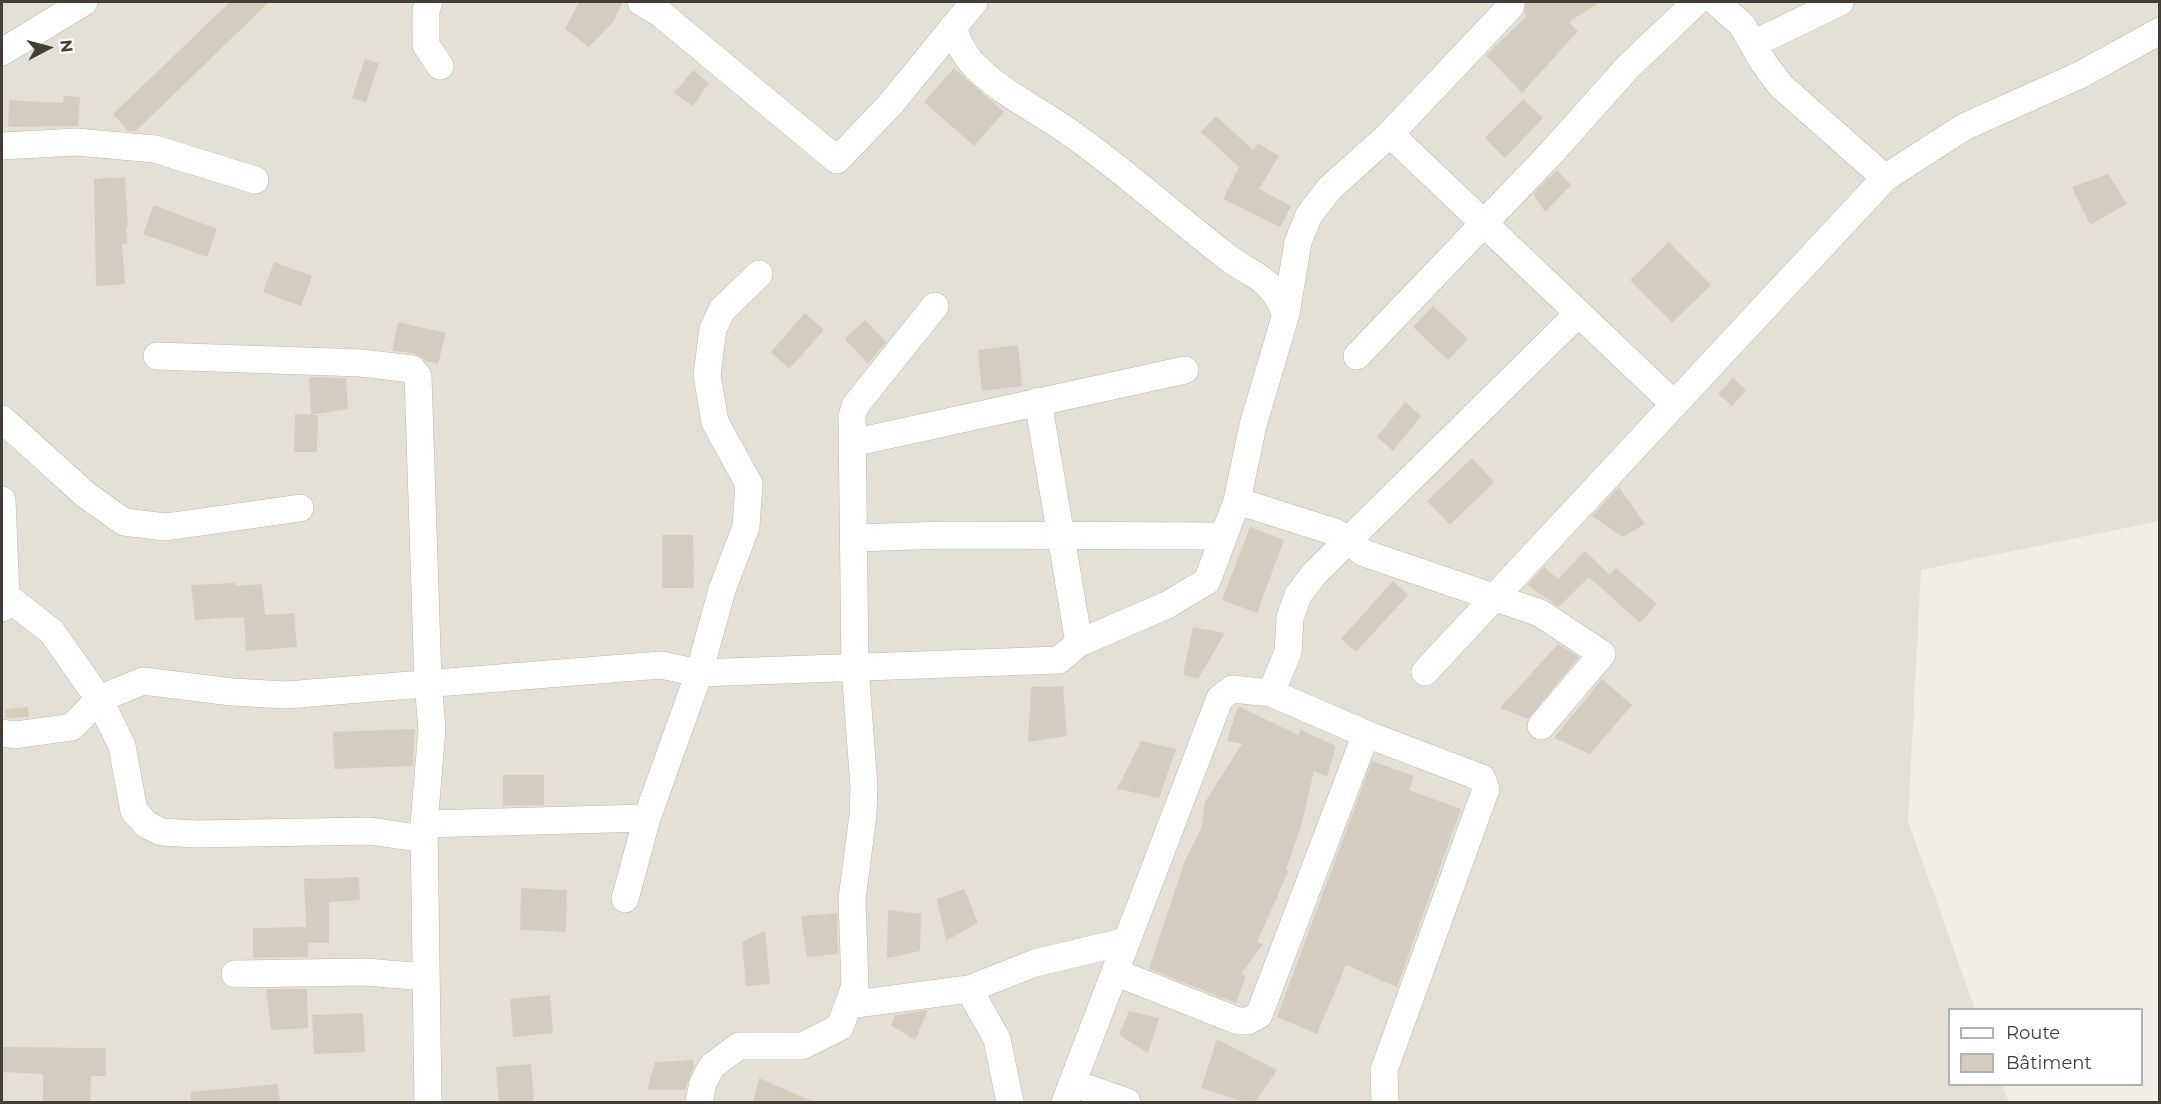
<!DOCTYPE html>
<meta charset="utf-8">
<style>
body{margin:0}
#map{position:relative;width:2161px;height:1104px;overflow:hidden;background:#f1eee7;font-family:Montserrat,sans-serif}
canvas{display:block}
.frame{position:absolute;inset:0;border:3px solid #433e37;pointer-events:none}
.legend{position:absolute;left:1948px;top:1008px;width:195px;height:78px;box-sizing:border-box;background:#fff;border:2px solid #b4b2af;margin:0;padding:8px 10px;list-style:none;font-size:18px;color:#433e37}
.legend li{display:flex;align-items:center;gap:12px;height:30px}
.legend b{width:30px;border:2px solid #b4b2af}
.north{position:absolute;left:18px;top:18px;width:60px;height:60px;-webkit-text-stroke:4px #fff;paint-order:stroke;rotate:84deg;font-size:16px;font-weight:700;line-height:24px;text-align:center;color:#433e37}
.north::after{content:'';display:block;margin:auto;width:21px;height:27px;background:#433e37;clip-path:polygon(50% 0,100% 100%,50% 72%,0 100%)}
</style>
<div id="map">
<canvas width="2161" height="1104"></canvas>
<div class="frame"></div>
<ul class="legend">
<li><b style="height:8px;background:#fff"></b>Route</li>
<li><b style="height:16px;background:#d5ccc0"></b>Bâtiment</li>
</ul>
<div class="north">N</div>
</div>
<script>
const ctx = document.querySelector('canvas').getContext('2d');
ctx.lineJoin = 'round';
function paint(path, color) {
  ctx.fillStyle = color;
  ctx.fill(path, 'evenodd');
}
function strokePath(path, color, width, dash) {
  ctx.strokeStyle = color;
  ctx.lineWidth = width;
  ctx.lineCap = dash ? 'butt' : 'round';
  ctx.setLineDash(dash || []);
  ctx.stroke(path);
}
paint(new Path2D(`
 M2,2H2159V521L1921,570L1908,821L1975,1009L1950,1010V1084L2002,1085L2009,1102H2Z`), '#e5e0d5');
paint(new Path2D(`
 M230,2H269L136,131H128L113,114Z
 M579,2H623L613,22L589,47L565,29Z
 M1526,2H1600L1569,22L1578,31L1522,93L1486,55L1527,16L1524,14Z
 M365,59L379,63L366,102L352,98Z
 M954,68L1004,112L974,146L924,102Z
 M693,70L709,83L693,106L674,93Z
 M64,96L80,97L78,126L8,127L9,100L63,103Z
 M1523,99L1543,118L1505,158L1485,138Z
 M1216,116L1253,150L1258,143L1279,156L1259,189L1291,206L1280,227L1223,199L1239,167L1201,132Z
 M1557,170L1571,185L1545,212L1533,194Z
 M2108,174L2127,204L2090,225L2072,187Z
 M125,177L128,228L126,227L127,243L122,244L125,284L96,286L94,179Z
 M154,205L217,229L207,257L143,234Z
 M1669,242L1711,285L1672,323L1630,280Z
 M274,262L312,276L301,306L263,292Z
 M1433,306L1468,339L1448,360L1413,327Z
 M805,313L824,330L789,369L771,352Z
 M865,320L886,342L868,364L845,339Z
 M398,322L446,333L438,364L426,361L414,353L392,351Z
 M1018,345L1022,386L982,391L978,350Z
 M309,377L346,378L348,409L311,415Z
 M1733,378L1746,390L1732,406L1718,394Z
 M1405,402L1421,416L1393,451L1377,437Z
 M295,414L318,415L317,452H294Z
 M1472,458L1494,482L1450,525L1427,501Z
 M1619,487L1645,524L1623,537L1592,516Z
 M1250,527L1284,540L1257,613L1222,600Z
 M662,535H693L694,588H662Z
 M1585,551L1610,575L1616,568L1657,604L1640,623L1589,577L1559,607L1527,585L1544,567L1558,579Z
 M1393,581L1408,595L1356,652L1341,639Z
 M235,583L236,586L262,584L265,615L294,613L297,647L246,651L244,617L195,620L191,585Z
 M1193,627L1225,633L1198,679L1183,674Z
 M1558,644L1579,657L1528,719L1500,708Z
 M1602,679L1632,705L1590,754L1554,738Z
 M1063,686L1067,736L1028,742L1031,687Z
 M1238,706L1298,735L1301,730L1336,746L1327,777L1314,771L1301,827L1286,869L1289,870L1257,942L1263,944L1241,974L1246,976L1236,1003L1149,969L1185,860L1201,829L1205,802L1242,744L1227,741Z
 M28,707L29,717L6,718L5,709Z
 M415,729L413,766L334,769L333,732Z
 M1141,741L1176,749L1159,798L1117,789Z
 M1372,761L1414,776L1409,790L1461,809L1397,987L1346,965L1317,1034L1277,1017Z
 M503,775H544V805L503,806Z
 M359,877L360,900L329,902V943H308V957L253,958V928L306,927L304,879Z
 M521,888L567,890L566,932L520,930Z
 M964,889L978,923L946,941L937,899Z
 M888,910L921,914L920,951L887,958Z
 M837,913L838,954L807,957L801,916Z
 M765,931L770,984L746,986L742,942Z
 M266,989H307L308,1028L271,1030Z
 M550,995L553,1033L513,1037L510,999Z
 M928,1010L915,1040L891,1025L895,1015Z
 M1129,1011L1159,1018L1148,1053L1119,1035Z
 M363,1013L365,1052L314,1054L312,1015Z
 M1217,1039L1277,1070L1255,1102H1245L1201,1088Z
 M2,1047L106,1048V1076H91L90,1102H43V1074L2,1072Z
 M693,1060L694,1066L685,1090H647L655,1062Z
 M531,1064L534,1102H499L496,1067Z
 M759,1078L814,1102H753Z
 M278,1084L280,1102H191V1092Z`), '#d5ccc0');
const minor = new Path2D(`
 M429,2L426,10V45L440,66
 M641,2L661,14L837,160L889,106L974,2
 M1716,2L1742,25L1763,62L1781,86L1885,178
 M953,27C958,44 965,57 978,69C1007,97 1044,113 1076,137C1128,174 1175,217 1226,256C1257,280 1268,273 1286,314
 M1753,44L1840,2
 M2,52L84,2
 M1390,134L1674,404
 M2,146L76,142L155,149L255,180
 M157,356L361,363L412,369L418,376L428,682L432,729L424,824L428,1102
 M1357,356L1553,151L1627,68L1696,2
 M1038,401L1079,643
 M2,419L86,495L124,522L166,527L300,508
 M852,443L1185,370
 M2,500L6,596L2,608
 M1237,501L1335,532L1364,553L1540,613L1602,654L1541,726
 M855,538L944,535L1224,536
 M6,596L52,632L99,699L122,746L134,811L147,825L162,832L196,834L370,831L424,839
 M1425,672L1885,178L1964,127L2080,75L2160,31
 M1271,693L1288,652L1290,618L1298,595L1315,573L1578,314
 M2,733L15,735L72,727L99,699L143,681L232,692L286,695L661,665L699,673L1059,660L1079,643L1167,605L1207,581L1237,501L1253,425L1286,314L1298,242L1309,215L1330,188L1390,134L1510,7L1511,2
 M424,824L647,818
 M625,899L647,818L699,673L722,590L746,527L749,484L715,422L707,375L713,329L722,310L759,274
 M1115,972L1238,1021H1248L1259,1015L1366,734
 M235,974L365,972L426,977
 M969,989L997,1039L1010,1102
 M848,1005L969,989L1035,963L1127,941
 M1073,1083L1127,1102
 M699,1102L703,1083L712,1066L739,1046H802L840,1027L855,986L852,899L863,815L864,787L855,667L852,417L855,406L935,306
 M1065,1102L1220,698L1232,689L1271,693L1366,734L1482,778L1486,789L1384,1070L1385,1102`);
strokePath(minor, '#bcb5aa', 28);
strokePath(minor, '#fff', 27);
</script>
